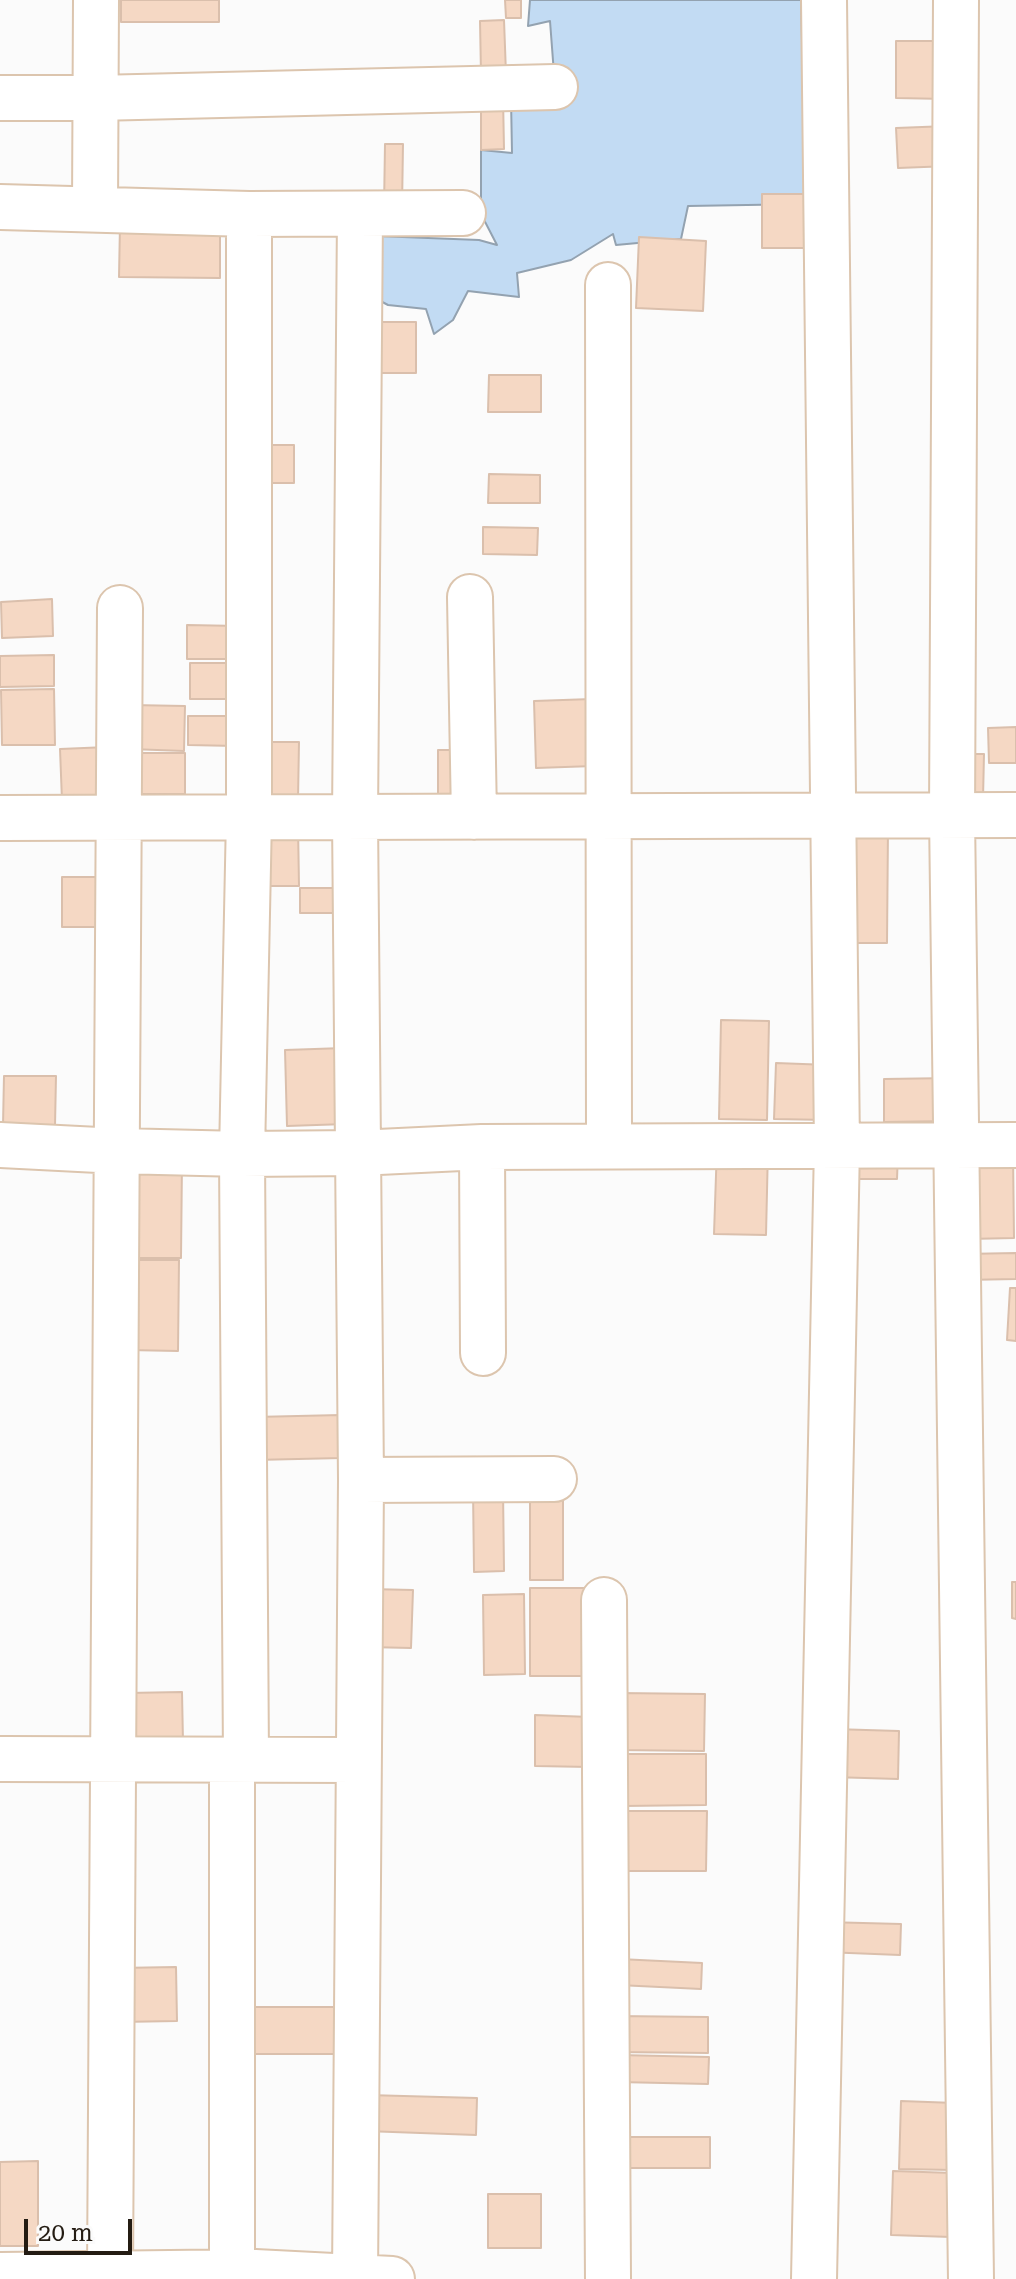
<!DOCTYPE html>
<style>
body{margin:0}
#map{position:relative;width:1016px;height:2279px;overflow:hidden;background:#fbfbfb;font-family:"Roboto Serif",serif}
canvas{display:block}
.scale{position:absolute;left:24px;top:2219px;width:108px;height:36px;box-sizing:border-box;border:4px solid #241c13;border-top:0;padding-left:10px;font-size:24px;line-height:28px;white-space:nowrap;color:#241c13;-webkit-text-stroke:6px #fbfbfb;paint-order:stroke}
</style>
<div id="map">
<canvas width="1016" height="2279"></canvas>
<div class="scale">20 m</div>
</div>
<script>
const ctx = document.querySelector('canvas').getContext('2d');
ctx.lineJoin = 'round';
function paint(path, color) {
  ctx.fillStyle = color;
  ctx.fill(path, 'evenodd');
}
function strokePath(path, color, width, dash) {
  ctx.strokeStyle = color;
  ctx.lineWidth = width;
  ctx.lineCap = dash ? 'butt' : 'round';
  ctx.setLineDash(dash || []);
  ctx.stroke(path);
}
const water = new Path2D(`
 M530,0H801L806,204L688,206L681,239L616,245L613,234L571,260L517,273L519,297L468,291L453,320L434,334L426,309L388,305L371,296L377,236L479,240L497,245L481,214V150L512,153L511,99L555,87L550,21L528,26Z`);
paint(water, '#c2dbf3');
strokePath(water, '#93a2b0', 2);
const building = new Path2D(`
 M121,0H219V22H121Z
 M505,0H521V18H506Z
 M504,20L506,74H481L480,21Z
 M896,41H947L946,99L896,98Z
 M481,97H503L504,149L481,150Z
 M948,126L950,166L898,168L896,128Z
 M385,144H403L402,208H384Z
 M762,194H816V248H762Z
 M120,224L220,225V278L119,277Z
 M639,237L706,241L703,311L636,308Z
 M371,322H416V373H371Z
 M489,375H541V412H488Z
 M258,445H294V483H258Z
 M489,474L540,475V503H488Z
 M483,527L538,528L537,555L483,554Z
 M52,599L53,636L2,638L1,602Z
 M187,625L239,626V659H187Z
 M54,655V686L0,687V656Z
 M190,663H240V699H190Z
 M54,689L55,745H2L1,690Z
 M592,699L594,766L536,768L534,701Z
 M131,705L185,706L184,751L130,749Z
 M188,716H236V746L188,745Z
 M1016,727V763H989L988,728Z
 M255,742H299L298,800L254,799Z
 M108,747L109,799L62,801L60,749Z
 M438,750H468V807L438,806Z
 M132,753H185V794H131Z
 M961,754H984L983,799L960,798Z
 M298,825L299,886H257V826Z
 M845,827L888,828L887,943H843Z
 M62,877H106V927H62Z
 M300,888H342V913H300Z
 M721,1020L769,1021L767,1120L719,1119Z
 M344,1048L346,1124L287,1126L285,1050Z
 M776,1063L829,1065L828,1120L774,1119Z
 M4,1076H56L55,1126L3,1125Z
 M953,1078L954,1121L884,1122V1079Z
 M717,1146L768,1148L766,1235L714,1234Z
 M847,1151L898,1152L897,1179H847Z
 M1013,1153L1014,1238L968,1239L966,1154Z
 M134,1160L182,1161L181,1258H133Z
 M1016,1253V1279L964,1280L963,1254Z
 M128,1260H179L178,1351L128,1350Z
 M1010,1288H1016V1341L1007,1340Z
 M341,1415L342,1458L254,1460V1417Z
 M530,1484L563,1485V1580H530Z
 M473,1489H503L504,1571L474,1572Z
 M1012,1582H1016V1619L1012,1618Z
 M530,1588H594V1676H530Z
 M369,1589L413,1590L411,1648L367,1647Z
 M524,1594L525,1674L484,1675L483,1595Z
 M182,1692L183,1742L128,1743L127,1693Z
 M619,1693L705,1694L704,1751L618,1750Z
 M535,1715L591,1717L590,1767L535,1766Z
 M833,1729L899,1731L898,1779L831,1777Z
 M623,1754H706V1805L623,1806Z
 M614,1811H707L706,1871H614Z
 M825,1922L901,1924L900,1955L824,1952Z
 M619,1959L702,1963L701,1989L618,1985Z
 M176,1967L177,2021L119,2022L118,1968Z
 M238,2007H341V2054H238Z
 M615,2016L708,2017V2053L615,2052Z
 M618,2055L709,2057L708,2084L618,2082Z
 M367,2095L477,2098L476,2135L365,2131Z
 M901,2101L955,2103L953,2170L899,2169Z
 M620,2137H710V2168H620Z
 M38,2161V2246H0V2162Z
 M893,2171L953,2173L951,2237L891,2235Z
 M488,2194H541V2248H488Z`);
paint(building, '#f5d8c4');
strokePath(building, '#dabfac', 2);
const minor = new Path2D(`
 M956,0L952,815L971,2279
 M0,98H96L555,87
 M0,207L249,214L463,213
 M95,208L96,0
 M608,285L609,1146
 M470,597L474,817
 M0,818L1016,815
 M0,1145L118,1151L242,1154L358,1153L482,1147L1016,1145
 M482,1147L483,1353
 M361,1480L554,1479
 M604,1600L608,2279
 M0,1759L358,1760
 M232,1760V2272
 M246,1760L242,1154L249,817V214
 M110,2274L120,608
 M0,2275L255,2272L392,2279
 M355,2279L361,1480L355,817L360,215
 M814,2279L837,1146L824,0`);
strokePath(minor, '#dcc5ae', 48);
strokePath(minor, '#fff', 44);
</script>
